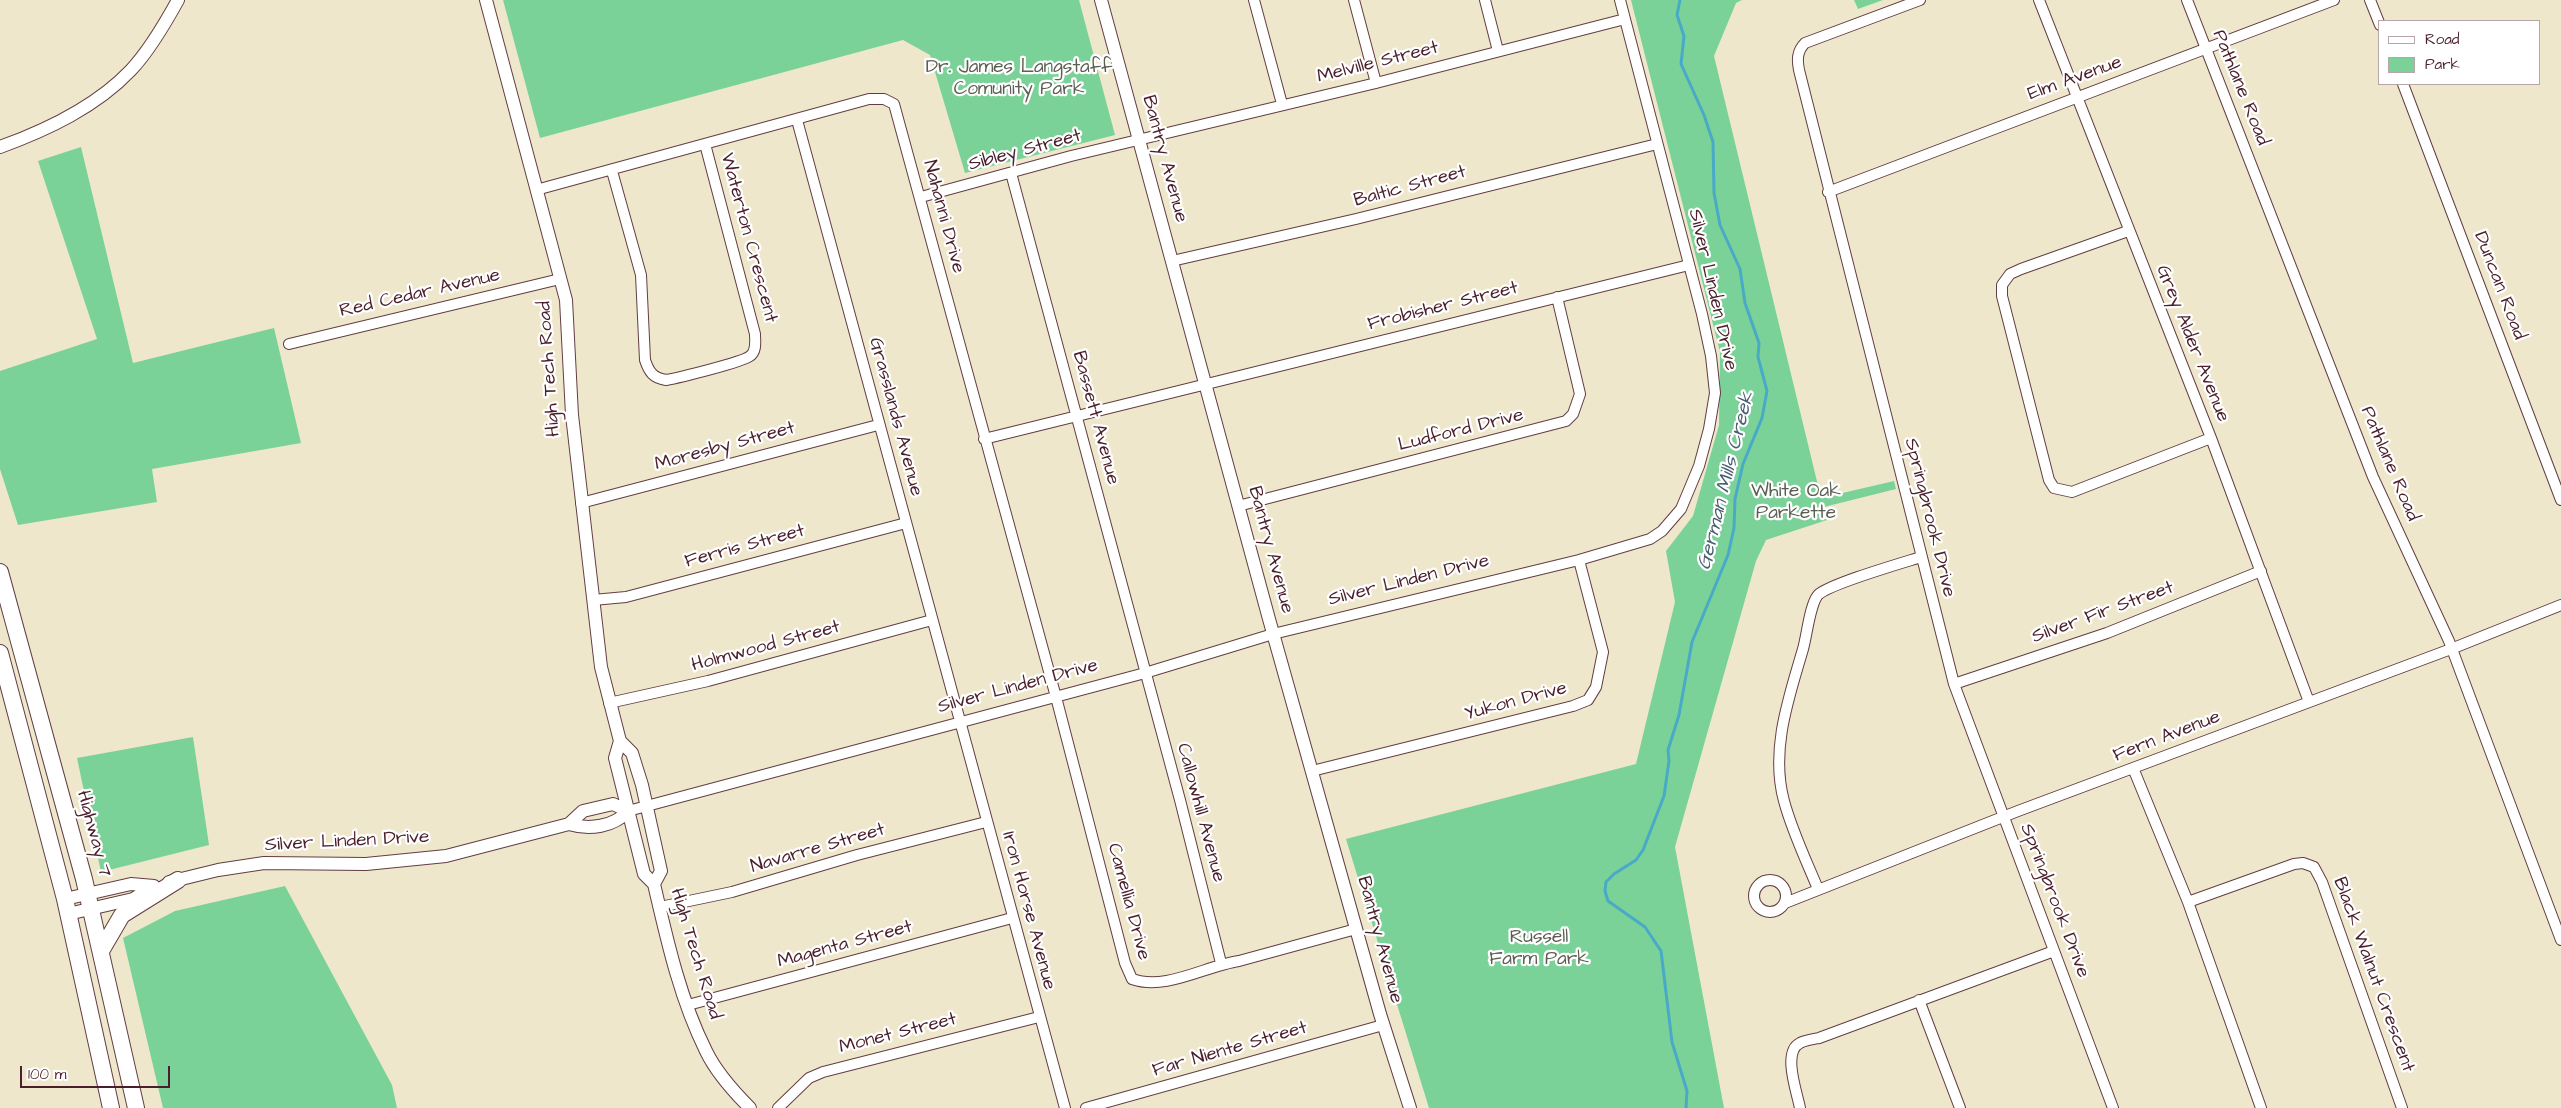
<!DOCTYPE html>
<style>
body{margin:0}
#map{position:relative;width:2561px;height:1108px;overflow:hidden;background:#efe7cc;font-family:"Architects Daughter",sans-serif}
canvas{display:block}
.legend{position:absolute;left:2378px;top:20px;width:162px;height:65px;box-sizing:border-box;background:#fff;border:1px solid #b7a5aa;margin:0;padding:6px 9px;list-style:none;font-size:15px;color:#4a1f2b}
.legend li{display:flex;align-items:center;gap:10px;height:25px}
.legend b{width:25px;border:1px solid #b7a5aa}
.scale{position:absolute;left:20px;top:1066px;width:150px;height:22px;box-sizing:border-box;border:2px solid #4a1f2b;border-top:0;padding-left:6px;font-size:15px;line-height:18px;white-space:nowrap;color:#4a1f2b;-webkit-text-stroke:4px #fff;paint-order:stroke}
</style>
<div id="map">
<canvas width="2561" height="1108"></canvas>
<ul class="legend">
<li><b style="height:6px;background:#fff"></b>Road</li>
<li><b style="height:14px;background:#7ad298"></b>Park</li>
</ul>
<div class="scale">100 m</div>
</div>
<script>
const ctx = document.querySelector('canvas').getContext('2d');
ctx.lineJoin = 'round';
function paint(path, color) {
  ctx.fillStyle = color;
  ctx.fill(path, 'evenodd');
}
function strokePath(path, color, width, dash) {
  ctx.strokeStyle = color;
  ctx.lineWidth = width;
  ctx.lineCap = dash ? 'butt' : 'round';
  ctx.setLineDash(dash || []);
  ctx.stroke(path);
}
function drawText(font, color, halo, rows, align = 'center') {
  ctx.font = font + ' "Architects Daughter",sans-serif';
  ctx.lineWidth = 4.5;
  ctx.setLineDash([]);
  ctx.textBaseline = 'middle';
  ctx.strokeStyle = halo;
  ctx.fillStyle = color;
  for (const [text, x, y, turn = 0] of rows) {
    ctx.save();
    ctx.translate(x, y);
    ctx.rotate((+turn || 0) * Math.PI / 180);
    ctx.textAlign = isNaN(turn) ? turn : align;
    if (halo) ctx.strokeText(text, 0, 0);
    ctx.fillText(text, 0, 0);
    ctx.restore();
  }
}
paint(new Path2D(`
 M503,0H1079L1115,135L965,173L930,55L903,40L540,138Z
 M1631,0H1742L1736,3L1714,56L1821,498L1894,481L1896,489L1824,507L1827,520L1766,540L1756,561L1675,847L1724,1108H1429L1346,839L1636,764L1675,602L1666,551L1693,516L1719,425L1720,352Z
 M1854,0H1883L1858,9Z
 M81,147L133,363L274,328L301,443L152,469L157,502L18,525L0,469V371L97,339L38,161Z
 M193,737L209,845L101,872L77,758Z
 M285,886L392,1085L397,1108H163L123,938L175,911Z`), '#7ad298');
strokePath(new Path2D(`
 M1680,0L1677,15L1684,36L1681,64L1704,115L1713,142L1714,193L1720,225L1740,269L1745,303L1759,343L1758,357L1767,391L1762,418L1743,464L1735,499L1734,528L1728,555L1692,642L1679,715L1668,750L1669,761L1664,796L1643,850L1636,860L1614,874L1606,882L1605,891L1608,901L1645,927L1661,951L1672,1042L1687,1091L1686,1108`), '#49aac8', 3);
const minor = new Path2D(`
 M1254,0L1282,104
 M1354,0L1376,83
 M1485,0L1498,51
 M1920,0L1805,43C1797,51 1797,60 1799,70L1954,684L2113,1108
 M2039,0L2211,438L2309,702
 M2187,0L2373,477L2449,641L2561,940
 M2370,0L2380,25
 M2403,84L2561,500
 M797,120L1065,1108
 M612,171L641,275L645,360C649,372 653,378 666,380C678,378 743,362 750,356C757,351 755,341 755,334L705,144
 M1011,173L1180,800L1221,963
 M536,190L869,99H884L894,104L1056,697L1125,963L1132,979C1166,991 1205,966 1239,961L1356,929
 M1828,192L2334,0
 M921,197L1071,156L1376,83L1625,19
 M2128,231L2021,269L2010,274L2002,285V296L2049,480L2054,488L2072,492L2211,438
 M1172,261L1356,219L1657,144
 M289,344L560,279
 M984,439L1689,265
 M581,503L878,425
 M1238,506L1566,421L1573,414L1580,394L1557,297
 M593,600L626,597L906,523
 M1954,684L2107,633L2261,571
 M609,703L708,681L932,620
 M2133,768L2188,902L2261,1108
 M1312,771L1573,706L1588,700L1596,687L1603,652L1579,560
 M628,811L1145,673L1273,634L1579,560L1650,539L1662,531L1681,509L1699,466L1709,429L1715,393L1711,356L1702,314L1620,0
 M1754 896a16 16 0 1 1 32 0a16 16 0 1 1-32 0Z
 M1818,889C1806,860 1792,831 1784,801C1770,750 1789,697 1803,649C1807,635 1810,604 1818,595C1829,584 1902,563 1921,557
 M2188,902L2294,864L2303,863L2314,867L2322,882L2402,1108
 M1785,903L2018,811L2451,649L2561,605
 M660,907L732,892L857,855L986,822
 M1919,1000L1960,1108
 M688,1005L1012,918
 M778,1108L809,1078L823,1072L1039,1017
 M1086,1108L1383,1025
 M1800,1108C1797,1092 1782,1052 1800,1043C1805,1040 1813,1039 1819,1038L2054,951`);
const tertiary = new Path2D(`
 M486,0L566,300L572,415L601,667L620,741L632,753L642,785L661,871L654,884
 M1101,0L1269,619L1380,1014L1410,1108
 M0,147C47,130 96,107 131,70C147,53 167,20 178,0
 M620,741L615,758L644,874L654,884C667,940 680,999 706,1051C716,1072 734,1092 750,1108
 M569,824C589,830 614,827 628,811
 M169,882L218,870L264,863L366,864L446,856L569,824L583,811L613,804L628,811
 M65,899L131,884L154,886
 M68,914L133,899L146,891`);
const primary = new Path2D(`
 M0,572L84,879L136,1108
 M0,653L65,899L111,1108
 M101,951L122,915L178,880`);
strokePath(minor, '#633d43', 12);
strokePath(tertiary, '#633d43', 14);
strokePath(primary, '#633d43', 18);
strokePath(minor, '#fff', 10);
strokePath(tertiary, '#fff', 12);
strokePath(primary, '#fff', 16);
drawText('19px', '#4a1f2b', '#fff', [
 ["Melville Street",1378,63,-14],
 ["Elm Avenue",2075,79,-20],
 ["Pathlane Road",2240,88,68],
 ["Sibley Street",1025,151,-15],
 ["Bantry Avenue",1164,159,75],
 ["Baltic Street",1410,187,-15],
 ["Nahanni Drive",943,217,75],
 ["Waterton Crescent",748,238,75],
 ["Duncan Road",2499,286,69],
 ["Silver Linden Drive",1712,290,77],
 ["Red Cedar Avenue",420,294,-13],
 ["Frobisher Street",1443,307,-14],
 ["Grey Alder Avenue",2192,344,68],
 ["High Tech Road",550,369,-94],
 ["Grasslands Avenue",895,417,75],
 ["Bassett Avenue",1095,418,75],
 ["Ludford Drive",1461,431,-14],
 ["Moresby Street",725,447,-15],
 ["Pathlane Road",2389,464,67],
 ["Springbrook Drive",1929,518,76],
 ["Ferris Street",745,547,-15],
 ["Bantry Avenue",1270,550,75],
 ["Silver Linden Drive",1409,581,-14],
 ["Silver Fir Street",2103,613,-20],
 ["Holmwood Street",766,647,-15],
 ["Silver Linden Drive",1018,687,-15],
 ["Yukon Drive",1516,702,-15],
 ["Fern Avenue",2167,737,-21],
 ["Callowhill Avenue",1200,813,75],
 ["Highway 7",93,834,75],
 ["Silver Linden Drive",347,842,-3],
 ["Navarre Street",818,849,-16],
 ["Springbrook Drive",2054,901,69],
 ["Camellia Drive",1128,902,75],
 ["Iron Horse Avenue",1028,911,75],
 ["Bantry Avenue",1379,940,75],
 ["Magenta Street",845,945,-15],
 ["High Tech Road",695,954,73],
 ["Black Walnut Crescent",2373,975,70],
 ["Monet Street",898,1034,-14],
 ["Far Niente Street",1230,1050,-16]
]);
drawText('19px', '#5b5e51', '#fff', [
 ["Dr. James Langstaff",1019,68],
 ["Comunity Park",1019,90],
 ["White Oak",1796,492],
 ["Parkette",1796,514],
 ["Russell",1539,938],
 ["Farm Park",1539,960]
]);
drawText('italic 20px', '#4a5e72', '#fff', [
 ["German Mills Creek",1727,481,-76]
]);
</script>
